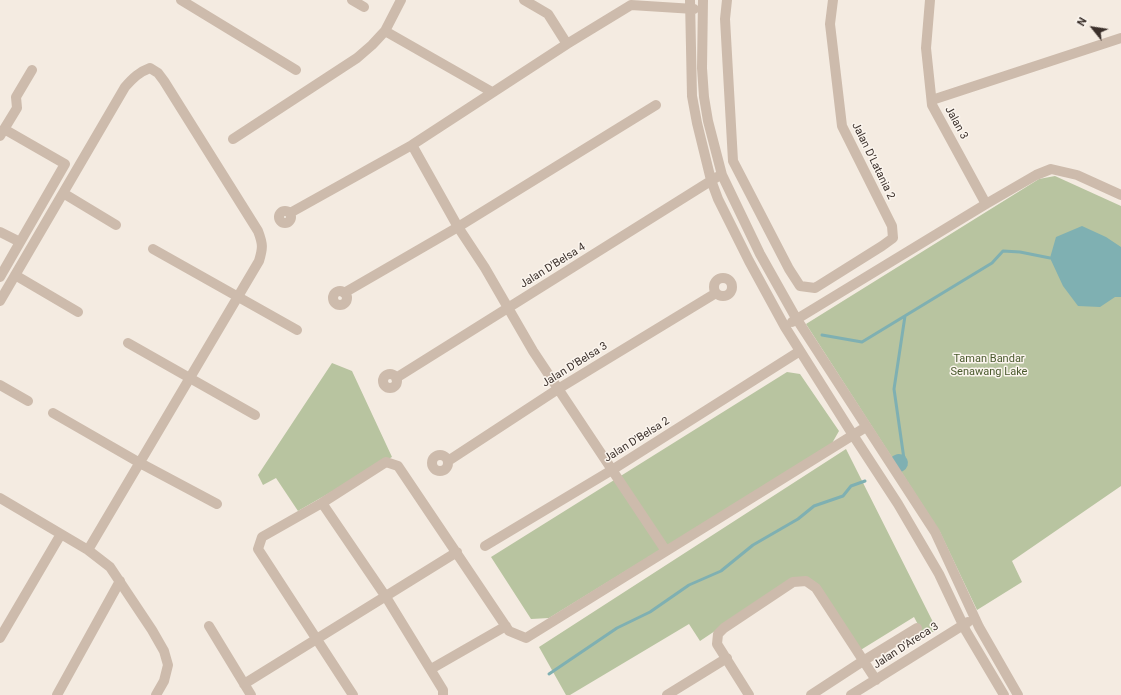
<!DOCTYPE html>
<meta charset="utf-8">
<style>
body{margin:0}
#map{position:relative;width:1121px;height:695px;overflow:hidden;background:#f4ebe1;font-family:Roboto,sans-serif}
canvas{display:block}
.north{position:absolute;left:1073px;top:8px;width:40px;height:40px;-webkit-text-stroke:3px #fbf5ee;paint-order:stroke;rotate:300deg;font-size:11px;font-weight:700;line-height:16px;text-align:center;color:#3b302b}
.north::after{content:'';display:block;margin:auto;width:14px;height:18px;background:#3b302b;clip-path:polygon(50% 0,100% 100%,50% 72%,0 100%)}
</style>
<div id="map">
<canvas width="1121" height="695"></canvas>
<div class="north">N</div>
</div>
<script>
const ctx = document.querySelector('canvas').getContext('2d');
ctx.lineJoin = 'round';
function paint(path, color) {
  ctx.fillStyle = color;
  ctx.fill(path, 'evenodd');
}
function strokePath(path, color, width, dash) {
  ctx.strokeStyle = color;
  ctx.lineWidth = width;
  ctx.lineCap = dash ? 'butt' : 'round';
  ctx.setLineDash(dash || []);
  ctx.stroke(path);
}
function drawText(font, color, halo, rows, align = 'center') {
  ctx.font = font + ' Roboto,sans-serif';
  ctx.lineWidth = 3;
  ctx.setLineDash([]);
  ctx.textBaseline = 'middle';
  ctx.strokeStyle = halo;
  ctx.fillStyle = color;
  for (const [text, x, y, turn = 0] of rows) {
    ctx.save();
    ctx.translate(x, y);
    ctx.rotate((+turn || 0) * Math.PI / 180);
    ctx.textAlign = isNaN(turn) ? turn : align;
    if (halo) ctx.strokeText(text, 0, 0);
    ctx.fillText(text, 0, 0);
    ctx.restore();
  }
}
paint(new Path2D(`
 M1055,176L1121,206V486L1012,561L1022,582L977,610L940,532L806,324L1039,179Z
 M332,363L352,371L392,457L298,511L276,478L263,485L258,475Z
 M787,372L800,374L839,431L831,445L549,618L531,619L491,557Z
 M846,449L937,630L924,636L914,617L859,651L814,581L785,584L700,641L689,624L570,695H566L539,647Z`), '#b8c4a0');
paint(new Path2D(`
 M1082,226L1106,237L1121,247V297H1115L1100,307L1078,306L1063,286L1050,258L1056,237Z`), '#7fb0b2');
strokePath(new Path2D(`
 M822,335L862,342L992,263L1003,251L1020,252L1050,258
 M899,463L904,459L894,389L905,316
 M549,674L617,628L650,612L689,585L721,571L753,545L798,519L814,506L843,496L851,486L865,481`), '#7fb0b2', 3);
strokePath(new Path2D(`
 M897,464L899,463`), '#7fb0b2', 18);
strokePath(new Path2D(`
 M181,0L296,70
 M352,0L364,7
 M524,0L548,14L567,44
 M690,0L692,96L697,123L711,180L718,199L749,261L785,327L853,435L898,504L939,574L966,631L1004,695
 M703,0L702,68L704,97L708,121L722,175L760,254L796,318L935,532L979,627L1018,695
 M727,0L725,19L733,161L789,269L800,286L815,288L882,246L893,238L892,226L842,126L830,24L833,0
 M930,0L926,48L932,105L986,204
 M385,31L401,0
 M932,100L1121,38
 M0,136L17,108L16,97L32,70
 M233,139L357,58L372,45L385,31L492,92
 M412,145L458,227L485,268L533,351L666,551
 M63,193L116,225
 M279 217a6 6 0 1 1 12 0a6 6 0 1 1-12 0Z
 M290,213L412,145L567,44L631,5L694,9
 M0,232L20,242
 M153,249L297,330
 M15,275L78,312
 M0,277L65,164L4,129
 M714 287a9 9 0 1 1 18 0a9 9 0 1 1-18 0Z
 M333 298a7 7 0 1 1 14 0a7 7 0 1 1-14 0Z
 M344,293L458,227L656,105
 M0,301L125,87C133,78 139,72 150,68L158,73L164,81L258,231C263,244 263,248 259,261L88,550
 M792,322L986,204L1036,175L1051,169L1077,175L1121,195
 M128,343L255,415
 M383 381a7 7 0 1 1 14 0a7 7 0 1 1-14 0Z
 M396,378L717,177
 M0,385L28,401
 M53,413L140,463L217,504
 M432 463a8 8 0 1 1 16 0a8 8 0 1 1-16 0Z
 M448,461L558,389L716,293
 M0,498L88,550L110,567L152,630L164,651L168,665L164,681L156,695
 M322,503L386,597L443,690V695
 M485,546L612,470L800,351
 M209,626L251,695
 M0,638L61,534
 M431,669L506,626
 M244,684L457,552
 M57,695L120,581
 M353,695L258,549L262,537L322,503L386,462L398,466L509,631L526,638L866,427
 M667,695L727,658
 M749,695L717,644L718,634L724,628L793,582L806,581L816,588L876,680
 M811,695L863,661L917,628
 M851,695L968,622`), '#cdbbac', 10);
drawText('11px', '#3b302b', '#fbf5ee', [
 ["Jalan 3",956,123,61],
 ["Jalan D’Latania 2",873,161,64],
 ["Jalan D'Belsa 4",553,266,-32],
 ["Jalan D'Belsa 3",575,365,-32],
 ["Jalan D'Belsa 2",637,440,-32],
 ["Jalan D'Areca 3",906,646,-33]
]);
drawText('11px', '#4a5a2e', '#fbf5ee', [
 ["Taman Bandar",989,359],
 ["Senawang Lake",989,372]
]);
</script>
